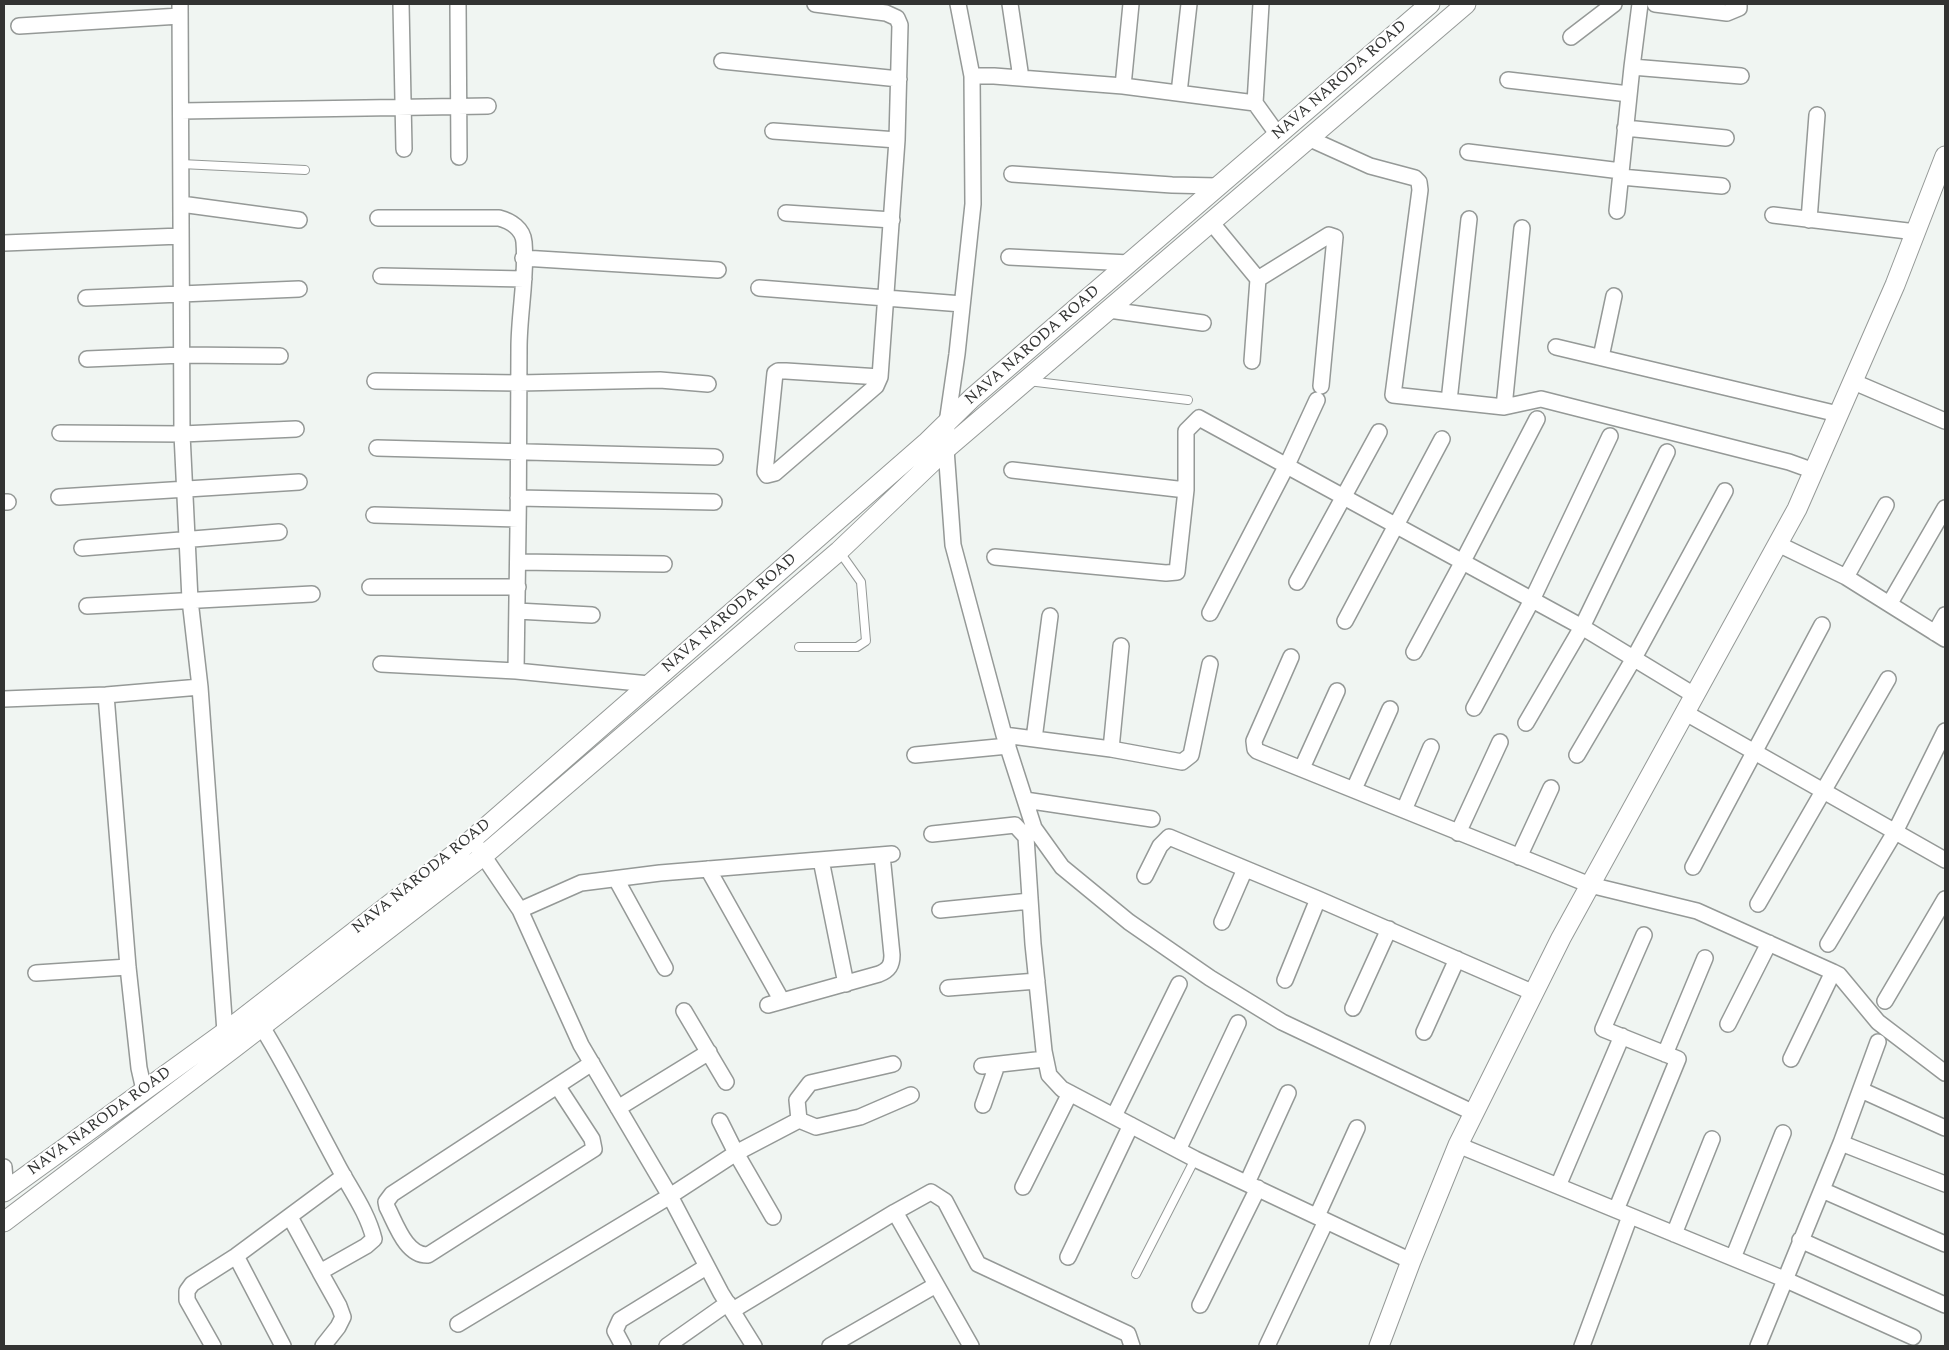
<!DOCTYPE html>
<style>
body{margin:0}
#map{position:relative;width:1949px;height:1350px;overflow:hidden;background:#f0f5f2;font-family:Spectral,serif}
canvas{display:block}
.frame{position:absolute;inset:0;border:5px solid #323332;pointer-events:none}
</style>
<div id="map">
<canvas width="1949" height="1350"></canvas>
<div class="frame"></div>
</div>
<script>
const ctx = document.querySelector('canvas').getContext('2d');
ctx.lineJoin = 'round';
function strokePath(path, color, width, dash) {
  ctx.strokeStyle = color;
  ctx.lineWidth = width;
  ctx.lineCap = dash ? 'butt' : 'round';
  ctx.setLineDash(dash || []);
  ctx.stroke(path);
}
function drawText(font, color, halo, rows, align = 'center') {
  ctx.font = font + ' Spectral,serif';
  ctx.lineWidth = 4;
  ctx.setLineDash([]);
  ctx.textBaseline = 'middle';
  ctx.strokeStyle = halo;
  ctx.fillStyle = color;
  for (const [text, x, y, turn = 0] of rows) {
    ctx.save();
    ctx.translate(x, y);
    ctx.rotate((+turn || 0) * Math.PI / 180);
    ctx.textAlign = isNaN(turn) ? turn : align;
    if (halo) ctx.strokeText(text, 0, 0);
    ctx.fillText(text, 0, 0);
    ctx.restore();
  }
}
const service = new Path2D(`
 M181,164L305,170
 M1028,381L1188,400
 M799,647H857L866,641L861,582L839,551
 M1136,1274L1195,1159`);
const minor = new Path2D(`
 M180,4L182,434L190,600L200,687L225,1032L229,1041
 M401,4L404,149
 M458,4L459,157
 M815,4L886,13L897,18L900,25L897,140L880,377L876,386L775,473L767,475L765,472L775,373L778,371H786L880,377
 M958,4L972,76L973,204L957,354L947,423L946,449L953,545L1004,735L1034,828L1062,867L1129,922L1210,978L1282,1022L1474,1113
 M1010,4L1021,78
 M1261,4L1255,103L1278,135
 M1655,4L1727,13L1739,8V4
 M19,26L180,16
 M1571,37L1614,4
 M722,61L899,79
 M1632,67L1741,76
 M972,76H994L1123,86L1255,103
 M1508,80L1629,94
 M1123,86L1131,4
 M1179,93L1189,4
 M181,111L488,106
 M1625,128L1726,138
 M773,131L897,140
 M1308,138L1370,166L1415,178L1419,182L1420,190L1393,395L1504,407L1541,399L1789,462L1814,471
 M1468,152L1621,171
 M1012,174L1172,185L1217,186
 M1621,177L1722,186
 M181,204L299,220
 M1617,211L1632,67L1640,4
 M786,213L892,220
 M1773,215L1916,232
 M378,218H499C511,221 523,229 524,242C527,277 519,313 519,348C519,456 518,563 516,671L649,684
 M1809,220L1817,115
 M1211,222L1258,279L1329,235L1335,237L1321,386
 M4,243L181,236
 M1009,257L1129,263
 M523,258L718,270
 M381,276L524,279
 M759,288L962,304
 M86,298L299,289
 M1109,310L1203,323
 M1556,347L1838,414
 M1601,357L1614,296
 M87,359L182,355L280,356
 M1252,361L1258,279
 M375,381L519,383L660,380L708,384
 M1854,382L1945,421
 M1449,401L1469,219
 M1504,407L1522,228
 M60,433L182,434L296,429
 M377,448L715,457
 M1186,490V431L1199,418L1582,627L1694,695
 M59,497L299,482
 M518,498L714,502
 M4,502H8
 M374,515L518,519
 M1778,544L1846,577L1945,639
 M82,548L279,532
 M995,557L1166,573L1177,572L1186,490L1012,470
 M518,562L664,564
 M1846,577L1886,505
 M1297,582L1379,432
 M370,587H518
 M1890,603L1945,508
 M87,606L312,594
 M517,611L592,615
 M1210,613L1287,465L1317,400
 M1345,621L1442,439
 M1935,633L1945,615
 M1414,652L1462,563L1537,419
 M1291,657L1254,741L1255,749L1257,751L1590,885L1697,911L1833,972L1839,975L1878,1022L1945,1073
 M381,664L516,671
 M106,695L128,967L139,1068L144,1090
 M4,699L106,695L200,687
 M1474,708L1532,600L1610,436
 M1684,712L1945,860
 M1526,723L1582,627L1667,452
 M1004,735L1111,749L1182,762L1191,755L1210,664
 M1034,739L1050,616
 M1111,749L1121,646
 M915,755L1008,746
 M1577,755L1634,658L1725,491
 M1302,768L1337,691
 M1354,789L1390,709
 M1025,800L1152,819
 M1404,810L1431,747
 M1458,833L1500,742
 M932,834L1015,825L1026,837L1033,944L1044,1051L1049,1075L1062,1089L1195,1159L1411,1261
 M472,839L520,910L581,1045L670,1196L721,1293L754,1346
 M1519,857L1551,788
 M821,860L846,984
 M1693,867L1822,625
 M708,869L782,1001
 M1145,876L1160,846L1169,837L1318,899L1534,993
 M616,879L665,968
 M1758,904L1888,679
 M520,910L581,883L660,873L892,854
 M940,910L1030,901
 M1222,922L1245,869
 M1828,944L1895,832L1945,731
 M36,973L128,967
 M1285,980L1318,899
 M948,988L1037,981
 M1885,1001L1945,899
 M768,1005L879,974C889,970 892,965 892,955L882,855
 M1353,1008L1389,929
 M684,1011L726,1082
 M1728,1024L1769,943
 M262,1027C289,1071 312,1118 337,1164C350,1189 367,1211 374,1239L366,1246L320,1272L339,1306L343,1317L338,1327L323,1346
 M1424,1032L1457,959
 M1665,1054L1705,958
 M1791,1059L1833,972
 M982,1066L1045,1059
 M558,1087L592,1139L594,1149L428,1255C406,1256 396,1224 387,1207L386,1202L392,1194L592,1063
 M1861,1090L1945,1128
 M983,1105L997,1065
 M618,1108L709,1052
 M1114,1116L1179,984
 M799,1120L816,1127L860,1117L911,1095
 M720,1121L736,1153L773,1217
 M1841,1143L1945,1184
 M1458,1145L1784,1279L1913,1337
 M1178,1150L1238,1023
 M4,1167L6,1191
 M1247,1183L1288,1093
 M1558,1186L1622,1036
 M1023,1187L1070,1093
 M1822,1190L1945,1244
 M1616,1210L1678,1059L1603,1029L1644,935
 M895,1212L971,1346
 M1317,1216L1357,1128
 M290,1217L320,1272
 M1674,1234L1712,1139
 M1800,1240L1945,1305
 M236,1256L283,1346
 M1068,1257L1131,1125
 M1733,1258L1783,1133
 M1200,1305L1258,1188
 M733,1310L895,1212L931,1192L945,1201L978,1264L1128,1334L1132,1346
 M458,1324L670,1196L736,1153L799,1120L797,1100L810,1083L893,1064
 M213,1346L187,1300V1291L192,1284L236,1256L344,1176
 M623,1346L615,1331L620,1320L706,1267
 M667,1346L728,1303
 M830,1346L936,1285
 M1267,1346L1326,1221
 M1582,1346L1630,1216
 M1758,1346L1841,1143L1878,1042`);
const tertiary = new Path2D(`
 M4,1192L225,1032L461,849L926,443L972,398L1430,4
 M4,1222L234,1048L483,856L839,551L946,449L1466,4
 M1379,1346L1411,1261L1458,1145L1561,938L1797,509L1895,285L1945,156`);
strokePath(service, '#959997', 10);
strokePath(minor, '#959997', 18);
strokePath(tertiary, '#959997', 21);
strokePath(service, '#fff', 8);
strokePath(minor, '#fff', 15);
strokePath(tertiary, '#fff', 19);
drawText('16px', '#323332', '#fff', [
 ["NAVA NARODA ROAD",1340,81,-41],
 ["NAVA NARODA ROAD",1033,346,-41],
 ["NAVA NARODA ROAD",730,614,-41],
 ["NAVA NARODA ROAD",422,877,-39],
 ["NAVA NARODA ROAD",100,1122,-36]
]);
</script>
